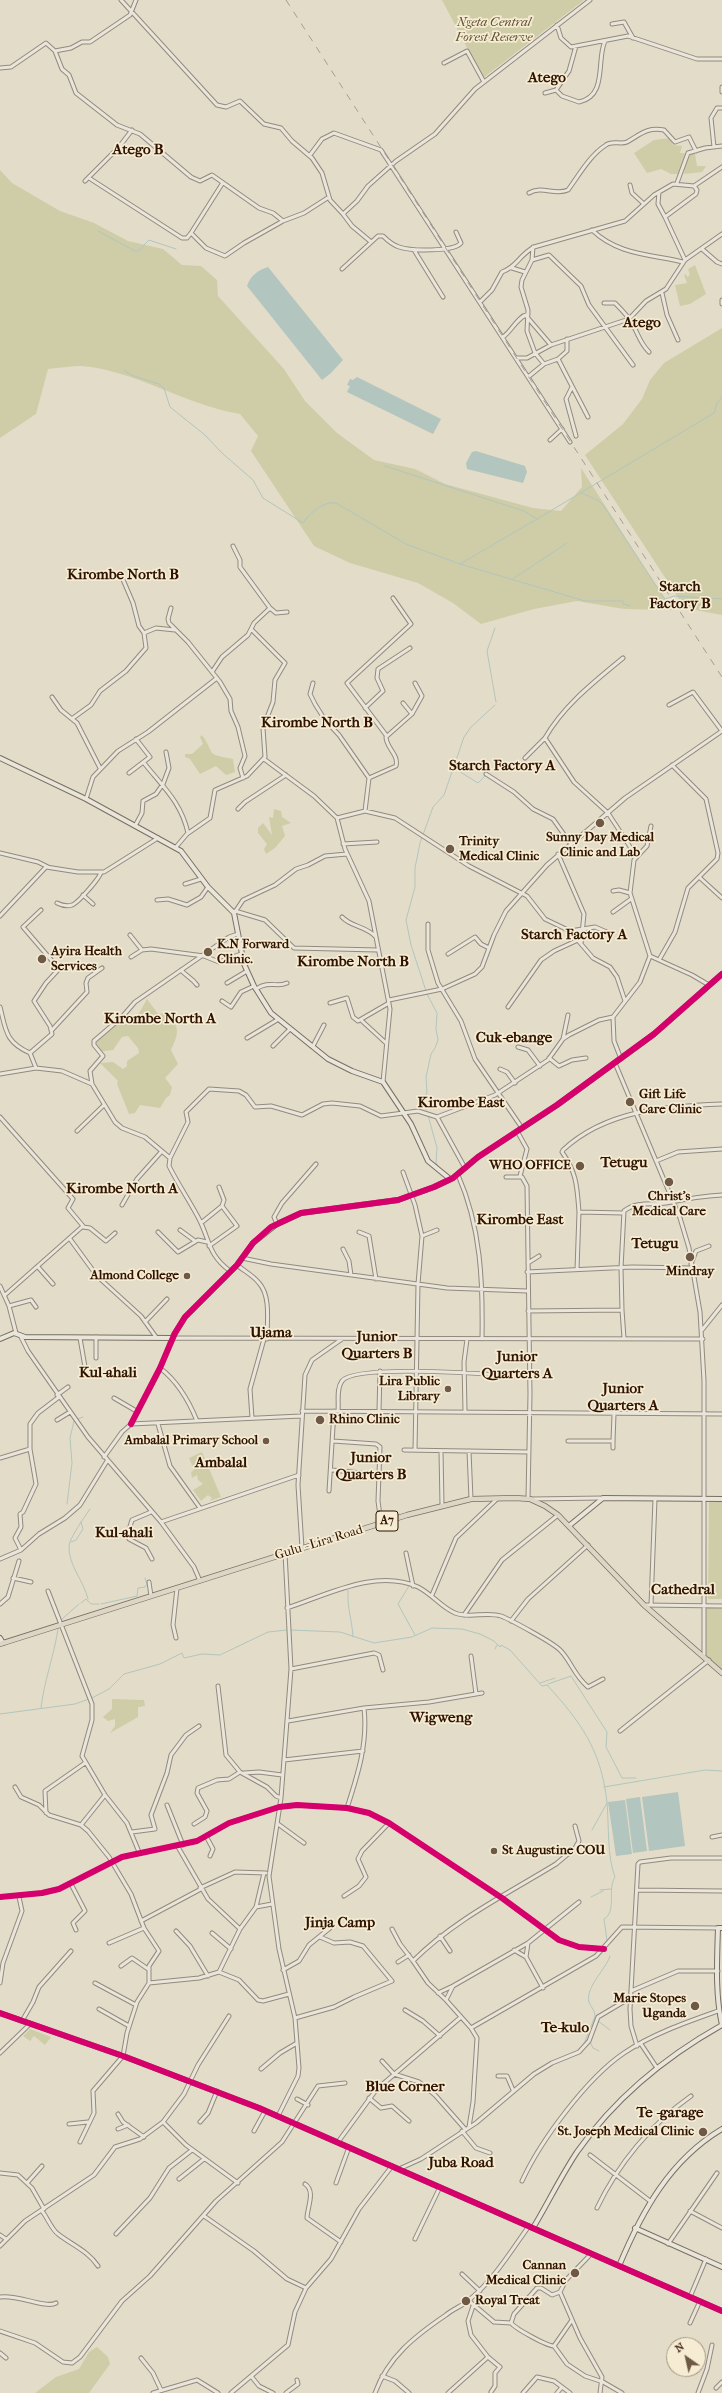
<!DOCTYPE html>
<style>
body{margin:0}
#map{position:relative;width:722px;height:2393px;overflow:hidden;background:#e3dcc8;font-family:"IM FELL French Canon",serif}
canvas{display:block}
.north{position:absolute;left:666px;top:2337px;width:40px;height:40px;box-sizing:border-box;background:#f5ecd3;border:1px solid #a6957f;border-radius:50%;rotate:326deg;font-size:11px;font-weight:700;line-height:16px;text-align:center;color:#2f1300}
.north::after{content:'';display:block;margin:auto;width:14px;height:18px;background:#6e5946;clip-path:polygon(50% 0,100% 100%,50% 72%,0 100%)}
</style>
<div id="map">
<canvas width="722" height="2393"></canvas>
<div class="north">N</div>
</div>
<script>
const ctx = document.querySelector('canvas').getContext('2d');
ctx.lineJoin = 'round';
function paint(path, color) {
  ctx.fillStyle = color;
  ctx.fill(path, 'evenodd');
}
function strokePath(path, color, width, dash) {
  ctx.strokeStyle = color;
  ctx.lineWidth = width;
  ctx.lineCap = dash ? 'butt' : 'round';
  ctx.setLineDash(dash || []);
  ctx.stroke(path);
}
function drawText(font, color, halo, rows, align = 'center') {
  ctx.font = font + ' "IM FELL French Canon",serif';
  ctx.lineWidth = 3.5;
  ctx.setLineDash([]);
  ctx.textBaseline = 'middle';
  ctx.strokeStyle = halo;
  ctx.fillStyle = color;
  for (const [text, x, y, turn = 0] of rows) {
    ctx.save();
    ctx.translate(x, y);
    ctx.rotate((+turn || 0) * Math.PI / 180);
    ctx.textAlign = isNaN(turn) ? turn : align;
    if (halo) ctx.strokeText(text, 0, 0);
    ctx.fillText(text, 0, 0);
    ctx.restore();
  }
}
paint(new Path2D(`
 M442,0H584L483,78Z
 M670,138L673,145L682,146L680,153L695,154L697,166H706L702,172L684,174L685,167H682L680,174H671L661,169L647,173L634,153L654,140Z
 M0,170L12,183L60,211L94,223L128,241L163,249L182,265L201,266L217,280L218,296L284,369L305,401L337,433L374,460L415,469L445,484L533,508L561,511L582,487L581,468L672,610L624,609L577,601L534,609L481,624L453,603L418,583L350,563L314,546L251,451L258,436L240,414C185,405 135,370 81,366C71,366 59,368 48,369L36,414L0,438Z
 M695,265L706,294L690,304L680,306L675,285L687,283L684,275L686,274L687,277L690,275L688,269Z
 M722,328V615L685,608L585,455L623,424L642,399L650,380L664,363Z
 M202,735C217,757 204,753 233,759L235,772L226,775L216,766L200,774L190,759L185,757V754H192L203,744L200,737Z
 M274,809L281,811L282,817L291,823L282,826L285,836L275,848L266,854L264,849L267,844L258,833V828L263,823L272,835L269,817L273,818Z
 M147,999L158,1014L168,1013C180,1030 179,1032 171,1050L178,1064L165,1078L172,1087L170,1095L166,1098L160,1108L140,1105L135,1113L129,1114L117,1084L118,1081L100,1063L113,1062L123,1069L127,1066V1061L139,1053L138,1048L128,1036L122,1037L113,1050L97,1052L94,1048C99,1034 122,1019 137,1017Z
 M202,1452L221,1497L210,1501L212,1498L208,1495L201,1501L193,1490L203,1484L198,1480L197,1475L192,1478L191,1472L194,1470L189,1458Z
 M709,1502H722V1599H708Z
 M703,1606L722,1607V1673L705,1657Z
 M112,1699L144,1700L145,1706L138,1707V1717L110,1733L115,1726V1719L108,1721L103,1717L112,1709Z
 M30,2029L51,2037L45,2045L34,2036L30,2041L23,2036Z
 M97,2347L108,2357L110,2364L89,2393H35L56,2377L79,2369L89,2352Z`), '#cfcda7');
paint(new Path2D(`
 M268,267L343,360L331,373L322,380L247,286C251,275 257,271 268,267Z
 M357,377L441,419L433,434L347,392L350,386L347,385L350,379L353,380Z
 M476,451L525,466L527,472L523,483L467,469L466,463L472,452Z
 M678,1792L685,1846L649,1851L642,1797Z
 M640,1797L647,1851L633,1853L626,1799Z
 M625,1800L632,1854L616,1856L608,1802Z`), '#b2c5be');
strokePath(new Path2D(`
 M98,231L137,252L149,240L176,249
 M124,370L131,375L159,384L164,388L170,407L205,435L222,453L253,480L263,498L303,523C310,513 323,501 336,503L406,544L460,564L585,601H623V604L630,606
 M385,466L524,511L537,519L714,413L717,403L722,397
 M582,493L599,501L605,508L665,599L674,596L722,599
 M460,564L537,519
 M514,578L567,543
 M495,628L487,651L496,702
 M454,768L478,783L485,776
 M426,991L411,945L406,920L415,887V868L420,843L433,807L444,795L464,737L471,727L495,705
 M424,1099L426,1110
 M420,1104L427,1093L426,1077L431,1054L435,1048L438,1040L436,1029L437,1013L427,994
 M428,1115L437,1148L436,1162L438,1167
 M78,1419L83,1417
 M67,1504L72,1463L70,1438L74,1421
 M71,1542L76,1540L83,1529L81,1522
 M409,1586L398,1604L415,1635
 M348,1590C347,1609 352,1619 353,1637
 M88,1599C84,1581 68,1565 69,1546C69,1539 85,1516 90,1509
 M81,1603L86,1599L91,1604H99
 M101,1604L137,1596L138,1588L145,1587L147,1584L145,1578
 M61,1620L79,1604
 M290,1630L340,1632L374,1643L412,1637L432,1628L462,1629L480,1634L494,1641L500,1647L501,1645L510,1650L542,1686L547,1685C581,1722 601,1750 607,1802C609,1825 607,1857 615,1877C607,1889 617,1912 604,1919L607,1941
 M495,1649L497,1645
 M540,1683L555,1678
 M548,1684L571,1676L607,1732L606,1747L622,1778H636
 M92,1698L109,1689L124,1674L160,1664L182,1653L184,1658L202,1654L220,1655L268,1632L287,1630
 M41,1708C44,1681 54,1656 58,1629
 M0,1714L75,1704L89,1699
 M604,1787L705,1770L722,1771
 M592,1830L607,1803
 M600,1890L611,1889
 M591,1897L603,1891
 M598,2021L610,2030
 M590,2042L593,2048L599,2051
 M584,2044L595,2016C595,2011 591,2007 589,2002C585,1987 607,1968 610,1956`), '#b2c5be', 1);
const street = new Path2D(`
 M121,0L217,105L226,107L240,101L264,124L281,128L292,141L312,158L322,173L330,200L343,214L357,201L368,186L396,161L435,134L475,89L590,0
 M612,24L624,22L633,38
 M557,25L561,38L571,47L628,36L697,59H722
 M55,51L71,48L82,42H90L130,15L136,0
 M444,63L467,51L484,82
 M0,68L11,67L46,43L55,51L62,69L69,75L76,93L117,125L140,134L191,177L200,181L212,175L259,208L273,213L283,221
 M722,87V92
 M556,90L562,96L579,102C608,96 596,60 605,41
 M545,93L556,90L569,71L576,46
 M714,147L711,118L717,108H722
 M310,155L322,139L334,133L381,150L570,442
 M89,178L182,238H187L191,233
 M85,181L119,147L132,130
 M677,183L688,153L705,148L722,146
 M222,184L191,233L206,248L225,256L244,243L283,221L304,213L329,197
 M630,185L632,193L644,204
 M659,192L658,204L665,217
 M529,193C542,185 555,196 568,190C579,175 590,155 606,145C612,140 621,145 627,142C641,134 647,127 664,130L675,142L689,137L696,151
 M343,214L352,226L370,241
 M592,230C618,255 650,254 683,262
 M533,247L532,260L522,280L521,287L528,310L527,331L535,353L544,364
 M702,249L717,262L722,264
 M414,250L443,297
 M532,260L549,255L581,286L589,305L633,365
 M685,260L665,217L696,194L697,190L694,186
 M512,268L525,272
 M342,269L378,236H383C388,241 393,245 399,247C410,251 454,252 461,243L456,232
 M662,293L667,315L678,340
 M722,300V304
 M480,302L492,290L502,272C518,266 518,256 534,247L625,221L654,195L673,184L694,186L722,167
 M604,303H615C622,310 629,317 633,325C639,336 640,343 649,352
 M527,317L551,345L629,319L646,301L666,289L685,260L722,234
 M503,337C512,331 517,317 528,314
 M516,358H527L551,345
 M558,359L588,417
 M528,377L544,364L558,359L567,351V339
 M572,387L566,399L576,436
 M550,440L562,429
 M233,546L240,560V567L270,608L276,613L287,612
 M171,608L168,619L169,623L188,642L220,682L230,699L231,711L238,727L245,756L240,768L243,778
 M144,633L156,628L175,630
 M623,658C594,682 564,705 545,738L574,782L608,813L636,856
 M212,672L222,657L248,635L254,623L270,608
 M313,683L310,694L315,704L325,720L339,735L369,778L365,811
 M52,697L61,710L77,723L100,768
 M403,703L412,714
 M669,705L693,692L722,731
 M365,708L383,691L377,678L378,669L410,648
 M73,718L91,705L100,691L126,671L146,648L144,633L139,626L133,603L121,575
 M386,735L347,683L411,624L393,598
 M525,758L545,738
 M264,759L314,796L337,818L345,849L369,901L390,1009L383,1082
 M144,763C163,787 181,802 188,833
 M129,773L150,757L136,739
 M486,774L514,792L533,809L553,819L570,843
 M369,778L396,766C399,754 386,748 386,737L412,714L422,696L415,683
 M86,799L93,777L118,751L148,732L217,678
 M238,809L245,802L286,775
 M337,818L365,811L395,818L469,866L527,896L545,919L570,931L593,958L610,967L617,977L625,1001
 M135,826L142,813L143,801L156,794L163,784L169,768L166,752
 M343,844L377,842
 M176,847L187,834L210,818L215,790L247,776L265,757L263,728L273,702L275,680L285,663L251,629
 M0,853L38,862L48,867
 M558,854L584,914L581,944
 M699,877L722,898
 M185,884L201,879
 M613,891L619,890L630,893
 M83,895L93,904
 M157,900L168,899L187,905L201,897L208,887
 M57,903C61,905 66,907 72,905C77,904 100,878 101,872
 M235,911L265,920L294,948L378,950
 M235,912L243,900L275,885L296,869L308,865L325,856L347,854
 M613,912L631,899
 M0,916L46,867L78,872H104L158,838
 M342,917C351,927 366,926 376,937
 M428,924V950L438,983L461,1021L475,1059L522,1128
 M570,931L595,927L609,933
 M130,935L142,950
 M448,954L475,937L481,944L489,948
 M650,956L692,975L709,985
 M131,957L142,950L151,949L204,956L219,962L241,954
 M659,960L675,932L688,888L717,859L718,853L706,799L672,765
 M181,970C186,976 192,978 197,985
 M227,983L247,971
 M256,989C270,980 276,988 287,983
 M389,1000L442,989L475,974L482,967L494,935L506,911L547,865L625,798L722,731
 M222,1001L231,1007L241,992L254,986
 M330,1003L347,998L353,1017L358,1021L389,1003
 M0,1007C6,1030 5,1042 30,1053L36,1068L62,1071L92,1084L115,1122L122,1128L145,1137L170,1158L169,1166C178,1184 189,1200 198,1217C210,1239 207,1254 230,1271
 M508,1007L541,960L554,951L578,940
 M362,1021L386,1043
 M52,1030L87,992L86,983L88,978L102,968
 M247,1038L277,1020
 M563,1039L568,1015
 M273,1046L289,1030
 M313,1046L324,1025
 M518,1047L528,1050L540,1066
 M30,1053L52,1034L50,1026L34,1001L46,983L59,969L23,927L41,910
 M549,1058L559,1066L572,1060L586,1058
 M621,1059L614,1041L613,1017L640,982L650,956L630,893L634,860L647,846L651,826
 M615,1063L680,1218L689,1248L700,1312L704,1381V1655
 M500,1069L507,1072L515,1083
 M0,1074L36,1068
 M92,1084L90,1071L103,1056L94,1045V1041L122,1017L135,1002L229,937L238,934
 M0,1117L73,1199L68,1208L83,1226L5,1295
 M437,1117L495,1095L548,1060L563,1039L569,1035L599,1020L613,1017
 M77,1131L104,1105
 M517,1131L527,1149L520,1176
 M170,1158L188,1122L186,1112L209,1089L239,1091L246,1095L255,1107L271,1106L302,1115L323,1104L332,1103L360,1106L381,1116L418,1111L437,1117L465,1168
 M656,1161L678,1152L722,1149
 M403,1172L415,1205L422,1236L418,1284L415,1450
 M458,1175C481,1227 483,1282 482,1339
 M506,1177H522L527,1186L530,1394L528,1499
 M122,1205L137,1179L162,1151
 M623,1213L579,1212C577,1187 577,1173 562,1152L563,1150C606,1110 666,1106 722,1104
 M201,1223L222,1206L224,1200L219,1187
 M277,1224L274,1217L282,1203L316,1164
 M83,1227L90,1228L106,1241L115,1233
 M180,1230L195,1241
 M158,1232L178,1252L198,1240L207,1242
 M359,1232L369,1236L376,1279
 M422,1236L437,1230
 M70,1239L97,1276L141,1316L156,1337
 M209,1246L237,1226L222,1206
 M343,1249L349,1261L351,1275
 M242,1258L271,1264L447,1288L527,1291
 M528,1263L539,1256
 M691,1264L696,1251L709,1246
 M237,1265C244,1271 253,1275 259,1283C271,1296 267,1322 267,1339
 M38,1267L53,1284
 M577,1270L579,1212
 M527,1272L632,1267L692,1268
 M0,1286L9,1306L16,1333
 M9,1306L31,1300L36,1307
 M622,1310L624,1338
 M528,1311L622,1310L621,1268L624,1211C637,1201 651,1205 666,1203C685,1199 703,1196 722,1195
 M145,1322L167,1299
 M702,1330L722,1305
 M21,1337L28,1351L88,1437L161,1522L194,1567L200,1581
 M96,1337V1358
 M80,1338L85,1367
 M160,1368C177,1381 189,1401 197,1421
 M57,1395L68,1387
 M114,1398L138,1412
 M302,1411L722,1414
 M338,1411C339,1402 336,1389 342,1381C355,1363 501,1375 529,1377
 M379,1411L380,1371
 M465,1411L464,1362L467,1339
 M252,1418L250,1389L264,1339
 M57,1420L70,1412
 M131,1424L160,1368L172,1338L703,1339
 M158,1424L170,1466L200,1508
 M333,1441L376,1444L380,1447L378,1501L381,1523
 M568,1441H613V1448
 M613,1441L614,1414
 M404,1450L529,1452
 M441,1451L442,1505
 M469,1451L471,1499
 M104,1457L122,1432L131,1424L301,1416
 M0,1458L30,1449
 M332,1470L361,1473
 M329,1491L334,1411
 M531,1499L603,1498
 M151,1512L132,1520L128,1533L129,1539L146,1548L152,1559
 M161,1522L299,1475
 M302,1548L298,1485L305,1375L312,1360L342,1339
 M21,1550L15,1538L21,1527L20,1514L23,1512L36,1484L30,1449V1424L38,1413L59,1397
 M406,1553L413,1586
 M0,1559L21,1550L39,1534L65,1518L80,1505L107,1461
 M13,1578L31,1582
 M149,1582L151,1596
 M48,1591L92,1704V1720L82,1756L105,1795L127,1823L139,1852
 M432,1595L456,1538L497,1499
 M0,1604L8,1597L19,1561
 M644,1605L722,1606
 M651,1605L655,1499
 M287,1608C327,1595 376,1568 418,1587C432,1594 442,1608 455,1613C470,1619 486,1611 501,1616C511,1620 554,1643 561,1651C572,1663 574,1675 588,1687L603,1679
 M464,1615L502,1560L558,1515
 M511,1621L528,1599L588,1545
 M176,1638L173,1625L177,1588
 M471,1656L476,1694
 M291,1669L374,1653L379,1655L383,1670
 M218,1686L226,1755L240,1772L267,1787L276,1796L281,1798
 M288,1721L364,1708L429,1702L482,1693
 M620,1731L709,1660
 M284,1760L363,1751
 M244,1773L259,1772L282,1775
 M15,1787L21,1797L39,1805L49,1815L81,1825L88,1831L109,1857L131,1894L144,1928L159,1951L149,1966V1983L137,2002L127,2033L123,2056L93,2091L94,2113L80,2142
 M167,1805L183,1845
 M347,1808C358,1774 368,1743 364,1708
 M46,1813L45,1791L85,1763
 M194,1824L205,1817L207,1811L197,1793L198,1788L217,1780L229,1779L240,1772
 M278,1824L304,1843
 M81,1825L105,1795
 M132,1832L155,1829L151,1815L167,1773L171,1755L186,1735L199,1726
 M206,1836L213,1849L210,1856
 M712,1837L722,1835
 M178,1847L208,1899L240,1929
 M71,1884L85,1911L73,1923L76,1930
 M200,1888L235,1872L266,1873
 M637,1890L722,1891
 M344,1896L359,1886L366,1877L358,1859L362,1851L389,1823
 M0,1897L42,1893L59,1889L122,1857L197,1841L229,1823L279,1807L297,1805L347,1808L369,1813L389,1823L502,1898L559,1940L579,1947L604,1949
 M256,1907L272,1904
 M141,1921L201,1889
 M392,1929L400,1944L413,1961
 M176,1931L190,1946L208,1976
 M212,1933L231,1949
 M440,1936L450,1951
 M109,1943L144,1928
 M514,1950L526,1957L543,1988
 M526,1957L528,1943
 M398,1962L409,1955
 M121,1966L132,1958L148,1969
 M283,1970L299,1961L309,1945L330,1928L328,1922
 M219,1972L239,1980L258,2000L263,2001L289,1994
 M0,1983L3,1963L22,1911L19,1897
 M95,1983L136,2005
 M149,1983L199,1978L219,1972L240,1929L256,1907L264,1873
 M631,1991L678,1971H718
 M438,1993L453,1986L528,1943L579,1902
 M446,2000L453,1986
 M99,2009L129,2026
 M405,2010L423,2021L440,2036
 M295,2018L334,2007L354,1997L392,1981L363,1946L350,1942L334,1943L320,1937
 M22,2021L33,2002L39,1987L71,1951
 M471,2028L596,1956L622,1927L718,1928
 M641,2044L657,2068
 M637,2046L631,2026L630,2009L638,1864L640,1862L671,1858H722
 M0,2053L30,2024
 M382,2061L394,2074L419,2082L435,2095L465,2129
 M261,2069L280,2053L297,2043
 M498,2076H507L513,2090
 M369,2098L381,2108L392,2106L409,2121
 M297,2099L308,2105
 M118,2114L123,2122L144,2137
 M278,2116L298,2076L299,2068L295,2018L279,1949L269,1876L281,1798L291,1669L285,1553
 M163,2122L186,2145L238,2183
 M200,2122L208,2113L217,2091
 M69,2124L88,2122
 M469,2127L473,2102L477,2038L471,2028L446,2000L428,1983L413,1961C454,1920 507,1894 556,1864L575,1848L579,1841L575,1826
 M118,2129L128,2125
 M254,2131L265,2111
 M462,2131L476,2148L490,2153
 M338,2142L376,2090L461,2017
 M590,2155L650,2201
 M399,2169L421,2159L476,2123L534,2074L552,2063L579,2052L589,2041L598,2017L630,1998
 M0,2173L18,2175L32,2188L44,2209
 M179,2179L204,2159
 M522,2181C541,2140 587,2078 624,2053C652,2034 687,2022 718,2011
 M27,2183L42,2166
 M336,2183L349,2147
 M305,2184C316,2191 307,2208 307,2218L341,2242
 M597,2208C618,2164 651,2124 691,2096
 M42,2211C47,2217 52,2230 58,2234C72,2245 88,2251 98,2266
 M690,2211L722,2228
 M204,2216L254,2251L287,2279L306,2288
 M116,2234L150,2198L169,2168L192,2150
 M0,2235L6,2239
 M415,2239L440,2187
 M668,2244L717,2173
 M0,2246L25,2221L94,2175L115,2147L140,2139L163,2122L184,2094L198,2065L229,2016
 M591,2254L566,2280L560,2292L580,2338L602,2377L600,2393
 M462,2274L480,2291
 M560,2292L552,2295L541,2288H537L514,2314L511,2323C516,2329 547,2346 554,2346L572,2320
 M0,2297C17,2294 46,2309 56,2303
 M690,2297L706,2259
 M469,2301L494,2322L511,2323
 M690,2323L700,2301
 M0,2331L35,2343L63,2362L72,2363L80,2357L122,2301L150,2276L216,2201L282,2142L318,2086L345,2083
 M554,2346L567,2364L585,2376L603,2382L622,2393
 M0,2353L6,2358
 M488,2357L500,2367L495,2373V2386L491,2392
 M141,2358L153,2373L161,2390
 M251,2376L259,2386L273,2393
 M382,2376L395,2381L409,2393
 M716,2388L722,2382
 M153,2393L197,2380L218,2393
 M231,2393L288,2345L295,2312L306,2288L331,2259L359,2209L392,2166
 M286,2393L298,2384L297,2380
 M375,2393C388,2357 415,2336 446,2315C453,2309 462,2306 469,2300C493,2281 511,2251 529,2226
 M448,2393L488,2357L471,2335L468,2321L473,2306
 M523,2393L537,2377L554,2381L570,2393
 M557,2393L562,2387
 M698,2393L707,2369L712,2345`);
const secondary = new Path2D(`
 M0,758L86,799L181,851L208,887L234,913L244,964L254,986L271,1013L328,1059L352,1071L383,1082L411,1124L428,1161L450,1179
 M0,1339L14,1333L25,1337L172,1338L185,1317L237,1265L253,1243L277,1224L301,1213L398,1200L434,1187L453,1178L478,1157L557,1105L654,1034L722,974
 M570,1525L603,1498L722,1499
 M0,1638L3,1643
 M0,2013L123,2056L259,2108L722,2311
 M722,2025C715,1994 717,1960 718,1928H722
 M533,2228C548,2203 561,2176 577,2152C615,2098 665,2057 722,2025
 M635,2228L722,2267
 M619,2266C642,2211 670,2160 722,2129`);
const primary = new Path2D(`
 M0,1644L407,1515L471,1499L515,1498L530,1499L545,1506L558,1515L644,1605L722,1673`);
strokePath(street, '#928a7d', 5);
strokePath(secondary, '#786f62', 6);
strokePath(primary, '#786f62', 6);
strokePath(street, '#e9e5db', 3);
strokePath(secondary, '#e9e5db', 4);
strokePath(primary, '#ddd5c5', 4.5);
strokePath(new Path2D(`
 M286,0L722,677`), '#a49e95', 1, [7, 7]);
strokePath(new Path2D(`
 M131,1424L160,1368L175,1333L185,1317L237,1265L253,1243L271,1227L301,1213L398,1200L434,1187L453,1178L478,1157L557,1105L654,1034L722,974
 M0,1897L42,1893L59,1889L122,1857L197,1841L229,1823L279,1807L297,1805L347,1808L369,1813L389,1823L502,1898L559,1940L579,1947L604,1949
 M0,2013L123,2056L259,2108L722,2311`), '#d6006c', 6);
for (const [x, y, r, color] of [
 [600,823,5,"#6e5946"],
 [450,849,5,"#6e5946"],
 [208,952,5,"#6e5946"],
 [42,959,5,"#6e5946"],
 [630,1102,5,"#6e5946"],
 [580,1166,5,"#6e5946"],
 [669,1182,5,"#6e5946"],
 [690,1257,5,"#6e5946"],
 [187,1276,4,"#6e5946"],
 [448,1389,4,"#6e5946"],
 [320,1420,5,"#6e5946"],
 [266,1441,4,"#6e5946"],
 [494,1851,4,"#6e5946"],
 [695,2006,5,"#6e5946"],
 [703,2132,5,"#6e5946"],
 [575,2273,5,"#6e5946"],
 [466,2301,5,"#6e5946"]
]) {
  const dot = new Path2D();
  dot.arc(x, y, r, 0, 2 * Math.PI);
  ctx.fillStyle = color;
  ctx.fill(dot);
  strokePath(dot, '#f5ecd3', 1.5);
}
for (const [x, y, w] of [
 [387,1521,22]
]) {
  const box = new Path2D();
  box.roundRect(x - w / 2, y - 10, w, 20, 3);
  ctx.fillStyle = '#f5ecd3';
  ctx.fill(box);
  strokePath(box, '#2f1300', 1);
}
drawText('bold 12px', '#2f1300', null, [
 ["A7",387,1521]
]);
drawText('italic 13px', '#615031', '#f5ecd3', [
 ["Ngeta Central",494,23],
 ["Forest Reserve",494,38]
]);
drawText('bold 13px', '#2f1300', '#f5ecd3', [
 ["Sunny Day Medical",600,838,"center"],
 ["Clinic and Lab",600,853,"center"],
 ["Trinity",459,842],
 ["Medical Clinic",459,857],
 ["K.N Forward",217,945],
 ["Clinic.",217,960],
 ["Ayira Health",51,952],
 ["Services",51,967],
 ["Gift Life",639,1095],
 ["Care Clinic",639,1110],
 ["WHO OFFICE",571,1166,"right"],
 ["Christ's",669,1197,"center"],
 ["Medical Care",669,1212,"center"],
 ["Mindray",690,1272,"center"],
 ["Almond College",179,1276,"right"],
 ["Lira Public",440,1382,"right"],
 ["Library",440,1397,"right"],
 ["Rhino Clinic",329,1420],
 ["Ambalal Primary School",258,1441,"right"],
 ["St Augustine COU",502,1851],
 ["Marie Stopes",686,1999,"right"],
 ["Uganda",686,2014,"right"],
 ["St. Joseph Medical Clinic",694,2132,"right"],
 ["Cannan",566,2266,"right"],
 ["Medical Clinic",566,2281,"right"],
 ["Royal Treat",475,2301]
], 'left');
drawText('13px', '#2f1300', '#f5ecd3', [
 ["Gulu - Lira Road",319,1543,-17]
]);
drawText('bold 15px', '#2f1300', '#f5ecd3', [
 ["Atego",547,78],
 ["Atego B",138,150],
 ["Atego",642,323],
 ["Kirombe North B",123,575],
 ["Starch",680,587],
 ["Factory B",680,604],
 ["Kirombe North B",317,723],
 ["Starch Factory A",502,766],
 ["Starch Factory A",574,935],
 ["Kirombe North B",353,962],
 ["Kirombe North A",160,1019],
 ["Cuk-ebange",514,1038],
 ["Kirombe East",461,1103],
 ["Tetugu",624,1163],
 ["Kirombe North A",122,1189],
 ["Kirombe East",520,1220],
 ["Tetugu",655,1244],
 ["Ujama",271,1333],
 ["Junior",377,1337],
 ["Quarters B",377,1354],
 ["Junior",517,1357],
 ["Quarters A",517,1374],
 ["Kul-ahali",108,1373],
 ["Junior",623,1389],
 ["Quarters A",623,1406],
 ["Junior",371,1458],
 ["Quarters B",371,1475],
 ["Ambalal",221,1463],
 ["Kul-ahali",124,1533],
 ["Cathedral",683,1590],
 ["Wigweng",441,1718],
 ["Jinja Camp",340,1923],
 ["Te-kulo",565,2028],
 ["Blue Corner",405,2087],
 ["Te -garage",670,2113],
 ["Juba Road",461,2163]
]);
</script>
